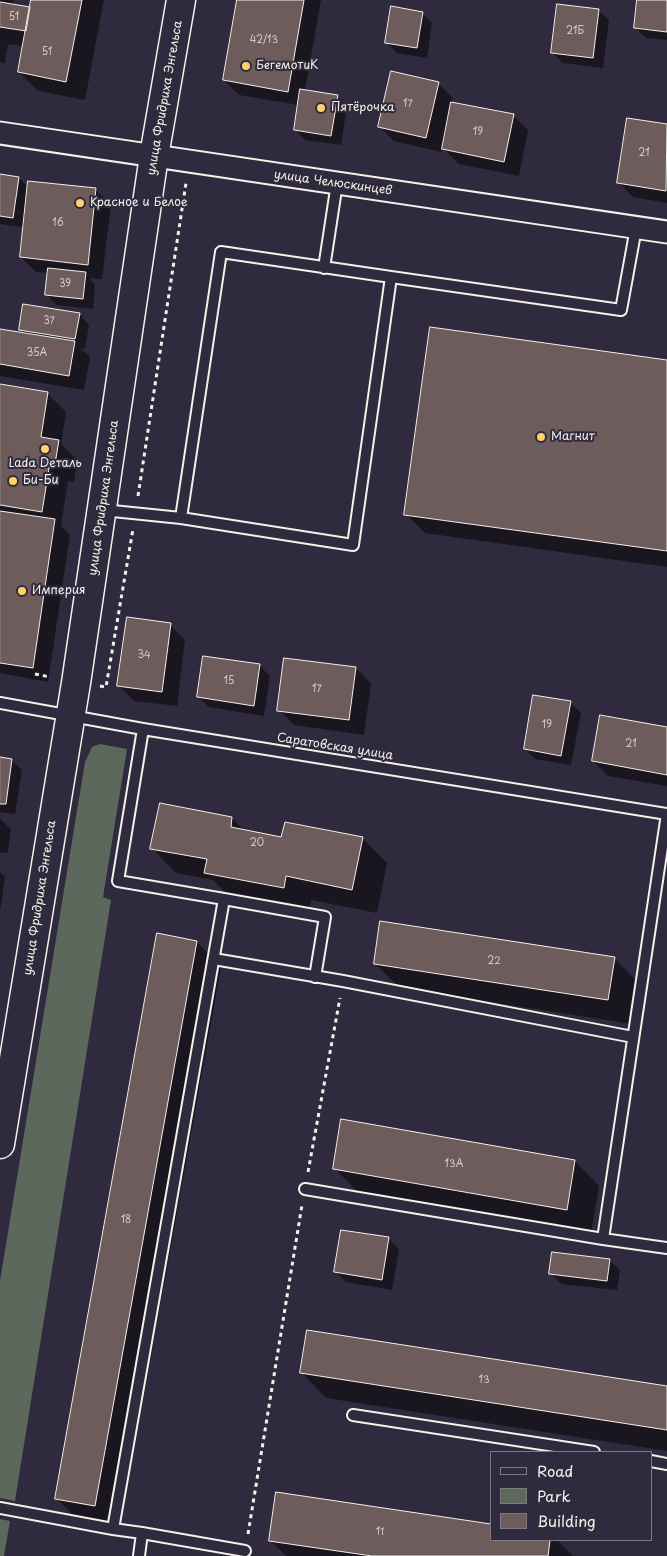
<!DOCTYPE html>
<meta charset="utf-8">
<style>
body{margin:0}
#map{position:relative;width:667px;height:1556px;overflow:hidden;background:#2f2a3d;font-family:"Playpen Sans",sans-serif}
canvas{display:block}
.legend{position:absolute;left:490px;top:1451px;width:162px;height:90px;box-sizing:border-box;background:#2f2a3d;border:1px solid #7e7a81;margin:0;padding:6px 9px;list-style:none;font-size:15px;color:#f4f1e8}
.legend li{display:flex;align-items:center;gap:10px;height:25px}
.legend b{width:25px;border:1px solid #7e7a81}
</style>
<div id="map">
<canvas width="667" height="1556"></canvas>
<ul class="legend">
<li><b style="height:6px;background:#2f2a3d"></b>Road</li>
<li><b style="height:14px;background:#5d685d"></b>Park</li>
<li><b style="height:14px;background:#6e5b5b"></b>Building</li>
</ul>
</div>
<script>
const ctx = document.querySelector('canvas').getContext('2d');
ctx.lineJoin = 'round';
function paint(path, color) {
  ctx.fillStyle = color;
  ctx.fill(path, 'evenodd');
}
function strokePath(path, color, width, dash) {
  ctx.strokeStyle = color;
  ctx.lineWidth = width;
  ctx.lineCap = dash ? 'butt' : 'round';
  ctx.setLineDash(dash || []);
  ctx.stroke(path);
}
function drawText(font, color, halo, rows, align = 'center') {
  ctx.font = font + ' "Playpen Sans",sans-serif';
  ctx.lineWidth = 4;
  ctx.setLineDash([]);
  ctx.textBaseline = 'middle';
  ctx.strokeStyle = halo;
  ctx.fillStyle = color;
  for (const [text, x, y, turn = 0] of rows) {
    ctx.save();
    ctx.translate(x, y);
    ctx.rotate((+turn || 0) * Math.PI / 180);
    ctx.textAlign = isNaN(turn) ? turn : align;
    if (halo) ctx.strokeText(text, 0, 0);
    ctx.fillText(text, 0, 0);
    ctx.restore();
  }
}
paint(new Path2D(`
 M100,744L127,749L103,897L111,900L15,1501L0,1498V1281L85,762L92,747Z
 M0,1519L10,1521L4,1556H0Z`), '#5d685d');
paint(new Path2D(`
 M0,0H14L13,5L31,8L32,0H104L85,100L38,91L19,72L24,46L8,44L5,63L0,62Z
 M239,0H321L305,91L337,96L347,106L341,145L305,140L295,129L299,105L239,95L224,80Z
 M638,0H667V40L646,38L636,28Z
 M598,10L609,20L603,68L563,63L553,53Z
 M422,13L432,23L427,58L397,53L386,42Z
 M438,83L453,98L452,103L513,115L528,130L519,176L459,164L442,147L441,152L394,141L379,126Z
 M628,119L667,125V203L633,197L618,182Z
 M0,175L19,178L28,187L96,190L111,205L102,279L89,278L95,284L93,309L57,305L47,295L49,273L36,272L21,257L24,227L0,224Z
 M79,314L89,325L85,349L80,348L90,357L84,390L0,376V330L25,334L20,329Z
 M667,361V567L425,533L406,514Z
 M0,385L47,393L66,412L61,444L77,460L74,482L68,481L61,526L70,535L48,682L0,673Z
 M170,625L185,640L177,706L134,701L119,686Z
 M204,657L260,666L270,676L264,716L209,707L198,697Z
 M356,668L371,683L364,735L294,725L279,710Z
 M570,702L581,713L571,765L535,759L525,749Z
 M667,728V786L608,776L593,761Z
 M0,759L11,760L22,770L15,814L0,812Z
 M232,818L244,831L282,838H362L387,863L377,913L311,900L308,912L230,897L213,880L176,873L152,848Z
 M0,819L11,829L8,853L0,852Z
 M0,872L5,877L0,912Z
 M197,942L221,967L120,1530L81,1523L56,1498Z
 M614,958L639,983L632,1024L400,988L375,964Z
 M575,1161L599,1186L591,1234L359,1193L334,1168Z
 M388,1238L399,1249L392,1290L346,1282L336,1272Z
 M609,1260L620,1270L617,1290L561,1284L551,1273Z
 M302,1373L667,1387V1451L326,1398Z
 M270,1540H557L573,1556H286Z`), '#0007');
const building = new Path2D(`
 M31,0H82L66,82L18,72Z
 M237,0H304L288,92L223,80Z
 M637,0H667V32L634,28Z
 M0,2L30,7L26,31L0,27Z
 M557,4L599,9L593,58L551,53Z
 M391,6L423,12L417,48L385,43Z
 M391,71L439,82L426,138L378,127Z
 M300,89L338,95L331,136L294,130Z
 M451,102L514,114L504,162L442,149Z
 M627,118L667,124L666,191L617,183Z
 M0,174L19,177L13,218L0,216Z
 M28,181L96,188L88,265L20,257Z
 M48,268L86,272L83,299L45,295Z
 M23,304L80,313L75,339L19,330Z
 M430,327L667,360V551L404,515Z
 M0,329L75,341L69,376L0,364Z
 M0,384L48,392L41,437L59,440L55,464L50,462L42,512L0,505Z
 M0,511L55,519L33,668L0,663Z
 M127,617L171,623L162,692L117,686Z
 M203,656L260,664L254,706L197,697Z
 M284,658L356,667L349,720L277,711Z
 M533,695L571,701L561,756L524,749Z
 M600,715L667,727V775L592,761Z
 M0,757L12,759L6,804H0Z
 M160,803L232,817L231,827L281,837L285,822L363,837L352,890L286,876L284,888L204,873L207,859L150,849Z
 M380,921L615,957L608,1000L374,964Z
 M157,933L197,941L95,1506L55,1499Z
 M341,1119L575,1160L567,1210L333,1169Z
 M341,1230L389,1237L382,1280L334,1272Z
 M552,1252L610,1259L607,1281L549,1274Z
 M307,1330L667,1386V1430L300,1373Z
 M276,1492L491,1524V1540H550L548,1556H372L269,1541Z`);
paint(building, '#6e5b5b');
strokePath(building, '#f4f1e8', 1);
const lane = new Path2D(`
 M324,268L337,183
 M391,277L621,310L636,228
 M103,510L181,518L353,545L391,277L221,252L181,518
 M0,703L143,729L667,814
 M667,814L603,1239L667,1248
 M224,899L325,917L315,977
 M214,959L343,981L633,1037
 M305,1189L603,1239
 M353,1415L594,1452
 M651,1461L667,1464
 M0,1508L113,1529L224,899L118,881L143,729
 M113,1529L142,1533L139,1556
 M142,1533L245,1551`);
const street = new Path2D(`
 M0,133L667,232`);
const primary = new Path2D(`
 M0,1144L76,683L154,156L181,0`);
strokePath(lane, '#f4f1e8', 14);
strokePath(street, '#f4f1e8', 25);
strokePath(primary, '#f4f1e8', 31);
strokePath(new Path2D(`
 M138,496L186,183
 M35,674L50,677
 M100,686L106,687L133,529
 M308,1172L340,998
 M248,1534L302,1205`), '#f4f1e8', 3, [4, 4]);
strokePath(lane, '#2f2a3d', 10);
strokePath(street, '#2f2a3d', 21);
strokePath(primary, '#2f2a3d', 28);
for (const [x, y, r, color] of [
 [246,66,5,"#ffd166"],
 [321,108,5,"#ffd166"],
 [80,203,5,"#ffd166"],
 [541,437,5,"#ffd166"],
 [45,449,5,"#ffd166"],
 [13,481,5,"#ffd166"],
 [22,591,5,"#ffd166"]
]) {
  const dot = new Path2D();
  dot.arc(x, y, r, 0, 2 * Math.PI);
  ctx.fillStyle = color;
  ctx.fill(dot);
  strokePath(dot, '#2f2a3d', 2);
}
drawText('10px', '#d2ccc5', null, [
 ["51",14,17],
 ["21Б",575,31],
 ["42/13",264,40],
 ["51",47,52],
 ["17",408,104],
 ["19",478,132],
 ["21",644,153],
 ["16",58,223],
 ["39",65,284],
 ["37",49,321],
 ["35А",37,353],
 ["34",144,655],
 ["15",229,681],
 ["17",317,689],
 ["19",547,725],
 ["21",631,744],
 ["20",257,843],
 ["22",494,961],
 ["13А",454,1164],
 ["18",126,1220],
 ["13",484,1380],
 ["11",380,1532]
]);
drawText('12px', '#f4f1e8', '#2f2a3d', [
 ["БегемотиК",256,66],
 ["Пятёрочка",331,108],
 ["Красное и Белое",90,203],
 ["Магнит",551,437],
 ["Lada Dеталь",45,464,"center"],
 ["Би-Би",23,481],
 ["Империя",32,591]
], 'left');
drawText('12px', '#f4f1e8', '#2f2a3d', [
 ["улица Фридриха Энгельса",165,98,-80],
 ["улица Челюскинцев",333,183,8],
 ["улица Фридриха Энгельса",104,498,-82],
 ["Саратовская улица",335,747,9],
 ["улица Фридриха Энгельса",40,898,-81]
]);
</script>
